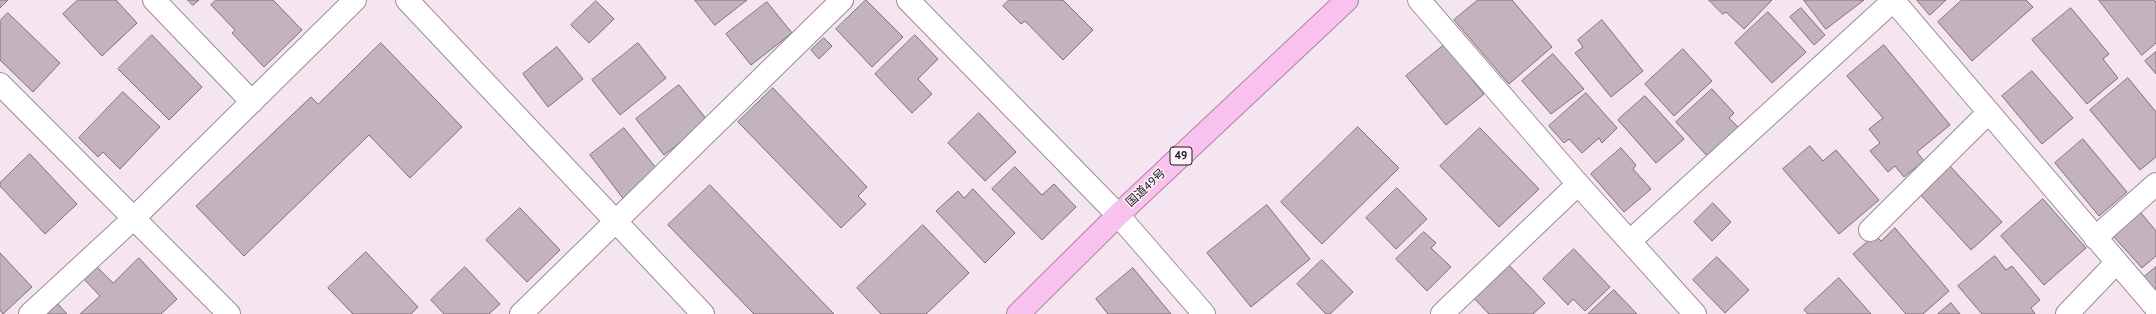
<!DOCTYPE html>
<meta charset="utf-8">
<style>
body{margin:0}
canvas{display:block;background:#f4e5f1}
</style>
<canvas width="2156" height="314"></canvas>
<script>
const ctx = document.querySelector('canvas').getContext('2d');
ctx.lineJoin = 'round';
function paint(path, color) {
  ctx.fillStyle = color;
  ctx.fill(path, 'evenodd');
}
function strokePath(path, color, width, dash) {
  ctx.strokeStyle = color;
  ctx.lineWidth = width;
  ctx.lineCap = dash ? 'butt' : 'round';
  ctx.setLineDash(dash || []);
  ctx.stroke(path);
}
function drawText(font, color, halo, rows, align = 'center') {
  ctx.font = font + ' "PT Sans","Noto Sans JP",sans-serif';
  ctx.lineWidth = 3;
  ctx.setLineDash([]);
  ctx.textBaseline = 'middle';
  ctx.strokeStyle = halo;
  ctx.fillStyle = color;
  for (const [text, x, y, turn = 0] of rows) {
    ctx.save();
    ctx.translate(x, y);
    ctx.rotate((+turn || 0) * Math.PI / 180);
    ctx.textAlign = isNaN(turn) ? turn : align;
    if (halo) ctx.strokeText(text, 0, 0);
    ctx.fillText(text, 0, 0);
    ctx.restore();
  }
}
const building = new Path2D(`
 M0,0H8L0,8Z
 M78,0H116L137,23L102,56L63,14Z
 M188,0H199L193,5Z
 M216,0H273L302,30L264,67L232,33L235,30L211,5Z
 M695,0H747L715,25Z
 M866,0L903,37L872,67L836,29Z
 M1009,0H1063L1093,30L1063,60L1025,21L1021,24L1003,6Z
 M1478,0H1512L1552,47L1509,84L1454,20Z
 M1709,0H1772L1744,29L1726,12L1723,14Z
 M1804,0H1864L1826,29Z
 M1917,0H1946L1930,15Z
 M1962,0H2026L2033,7L1972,61L1938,22Z
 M2099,0H2154L2156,2V43L2142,55Z
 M596,1L614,19L589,43L571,25Z
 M767,2L792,33L751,65L726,34Z
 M1801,8L1825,35L1814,45L1790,17Z
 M2071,8L2109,54L2103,59L2118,78L2087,104L2032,40Z
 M1768,12L1806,52L1772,83L1735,43Z
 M8,13L60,63L33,92L0,60V21Z
 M1602,20L1643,71L1611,97L1575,53L1583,47L1578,40Z
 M152,35L202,87L169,120L118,69Z
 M915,35L938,59L918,79L932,94L912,113L875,74Z
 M824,38L832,46L819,59L811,50Z
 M381,43L462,127L410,178L369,135L244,256L196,206L311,97L318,104Z
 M638,43L666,78L620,115L592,80Z
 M1444,45L1484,94L1446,125L1406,76Z
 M1884,45L1950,125L1917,152L1924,161L1904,177L1895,166L1888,172L1870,151L1880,143L1869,129L1883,118L1847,76Z
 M557,47L583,79L548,107L523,74Z
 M1683,49L1712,81L1674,116L1645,84Z
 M2156,52V74L2145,61Z
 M1553,54L1584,89L1551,114L1522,81Z
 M2032,71L2073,118L2042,144L2002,96Z
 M2128,78L2156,112V157L2140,170L2090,110Z
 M679,85L708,121L664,155L636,119Z
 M773,88L867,187L858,196L866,204L841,228L738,122Z
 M1712,89L1734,113L1729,118L1739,128L1708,157L1676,122Z
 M123,92L160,127L120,169L103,152L98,157L79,138Z
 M1586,93L1617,128L1602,143L1599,138L1582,153L1569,139L1564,143L1549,126Z
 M1645,96L1684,139L1656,163L1618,120Z
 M979,113L1016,152L985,181L948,143Z
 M1358,127L1399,168L1322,244L1281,202Z
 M624,128L660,173L625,201L590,155Z
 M1480,128L1539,189L1499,227L1440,166Z
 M2083,139L2127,192L2099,216L2055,163Z
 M1810,146L1823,161L1836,150L1879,200L1839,234L1783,169Z
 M1621,148L1636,165L1633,169L1651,189L1624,212L1591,174Z
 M30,154L77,204L45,234L0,186V183Z
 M1948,164L2002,222L1971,250L1918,192Z
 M1015,167L1042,195L1054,184L1076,207L1042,240L992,189Z
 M710,185L834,314H754L668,225Z
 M1397,188L1427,219L1396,249L1366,218Z
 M973,189L1015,233L985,263L936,211L958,191L964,198Z
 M2043,199L2086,248L2044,285L2001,236Z
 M1713,203L1731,222L1712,241L1694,222Z
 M1267,205L1310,259L1251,307L1207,253Z
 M520,208L560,250L527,282L486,240Z
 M2141,213L2156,231V256L2142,268L2114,237Z
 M923,225L969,273L926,314H881L857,288Z
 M1895,228L1949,291L1923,314H1906L1853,254L1875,235L1881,241Z
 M1424,232L1436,243L1431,248L1451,267L1427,291L1396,259Z
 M1574,249L1610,287L1585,311L1573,299L1568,305L1543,279Z
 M366,252L418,307L411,314H353L328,288Z
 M0,253L32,287L3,314L0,310Z
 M1995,256L2006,270L2012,266L2040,300L2031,308L2035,314H1982L1958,286Z
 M1717,257L1749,290L1725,313L1693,280Z
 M139,258L177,299L161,314H80L100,296L82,277L95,265L113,283Z
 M1322,260L1353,292L1330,314H1326L1297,284Z
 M1508,264L1545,303L1533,314H1489L1473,297Z
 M465,267L500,304L489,314H444L431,300Z
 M2156,267V291L2144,277Z
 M1133,268L1171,314H1108L1096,299Z
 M1839,278L1871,314H1808L1804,310Z
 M1614,290L1637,314H1588Z
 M56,302L67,314H44Z
 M1951,303L1960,314H1938Z`);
paint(building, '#c2b3be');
strokePath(building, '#7e717b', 1);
const street = new Path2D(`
 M154,0L252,102
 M407,0L703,314
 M908,0L1118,215L1204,314
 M1419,0L1578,184L1695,314
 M1893,0L2156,308
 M0,84L229,314
 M1870,230L1989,112
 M2095,238L2156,184
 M1630,241L1894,0
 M30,314L134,218L355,0
 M521,314L842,0
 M1442,314L1578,184
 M2067,314L2116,263`);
const highway = new Path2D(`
 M1018,314L1118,215L1347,0`);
strokePath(street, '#9b8d98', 24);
strokePath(highway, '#ab85a4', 24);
strokePath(street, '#fff', 22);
strokePath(highway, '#f9c1ee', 22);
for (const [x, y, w] of [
 [1181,156,22]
]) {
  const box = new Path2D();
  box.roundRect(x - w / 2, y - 9, w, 18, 3);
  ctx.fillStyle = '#fdf4fb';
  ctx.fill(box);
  strokePath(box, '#1b161a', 1);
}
drawText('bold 11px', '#1b161a', null, [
 ["49",1181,156]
]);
drawText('12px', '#1b161a', '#fdf4fb', [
 ["国道49号",1146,188,-43]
]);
</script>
